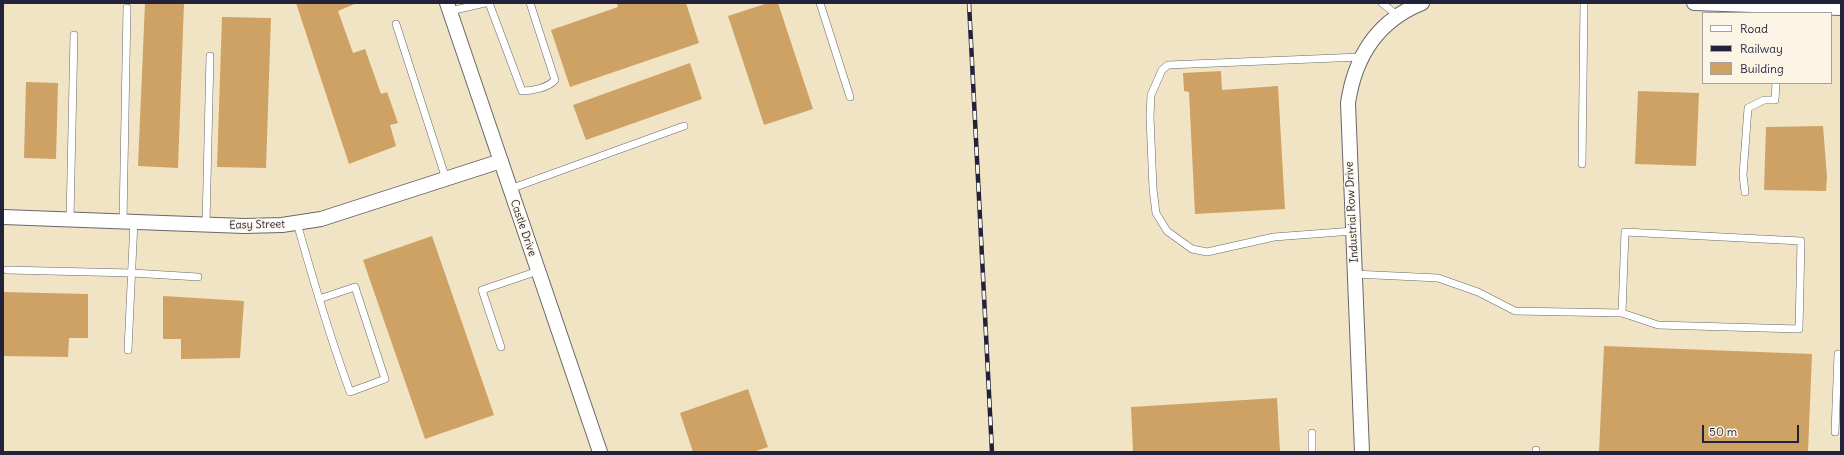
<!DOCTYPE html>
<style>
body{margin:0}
#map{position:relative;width:1844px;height:455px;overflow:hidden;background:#f1e4c5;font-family:Delius,sans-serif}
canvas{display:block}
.frame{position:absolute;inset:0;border:4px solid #22223b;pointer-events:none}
.legend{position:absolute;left:1702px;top:12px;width:130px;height:72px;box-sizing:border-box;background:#fcf5e5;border:1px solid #a5a1a1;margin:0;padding:5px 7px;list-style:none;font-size:12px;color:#22223b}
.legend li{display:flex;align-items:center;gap:8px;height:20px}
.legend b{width:20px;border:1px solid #a5a1a1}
.scale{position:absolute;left:1702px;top:425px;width:97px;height:18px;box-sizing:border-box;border:2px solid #22223b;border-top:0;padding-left:5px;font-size:12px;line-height:14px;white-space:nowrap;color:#22223b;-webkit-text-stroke:3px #fcf5e5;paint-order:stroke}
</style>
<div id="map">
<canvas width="1844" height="455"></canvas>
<div class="frame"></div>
<ul class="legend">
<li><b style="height:5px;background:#fff"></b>Road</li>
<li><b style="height:5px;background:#22223b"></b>Railway</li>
<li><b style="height:11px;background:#cea264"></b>Building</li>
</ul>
<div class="scale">50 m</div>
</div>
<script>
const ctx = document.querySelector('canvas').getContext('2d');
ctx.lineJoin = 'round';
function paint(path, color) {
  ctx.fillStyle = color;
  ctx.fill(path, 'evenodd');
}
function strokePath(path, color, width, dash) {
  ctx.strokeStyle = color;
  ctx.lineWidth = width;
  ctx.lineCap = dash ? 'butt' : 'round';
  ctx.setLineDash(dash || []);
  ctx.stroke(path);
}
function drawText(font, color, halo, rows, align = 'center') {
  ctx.font = font + ' Delius,sans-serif';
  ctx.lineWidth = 3;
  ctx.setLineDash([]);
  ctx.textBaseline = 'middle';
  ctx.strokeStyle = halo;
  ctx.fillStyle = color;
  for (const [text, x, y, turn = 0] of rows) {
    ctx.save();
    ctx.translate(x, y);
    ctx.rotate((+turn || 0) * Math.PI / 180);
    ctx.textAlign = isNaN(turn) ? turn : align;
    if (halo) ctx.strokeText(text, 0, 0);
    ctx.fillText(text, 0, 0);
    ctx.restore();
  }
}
paint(new Path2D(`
 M145,3H184L178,168L138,166Z
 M296,3H357L338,11L353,53L365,49L381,94L387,92L398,123L390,125L396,146L349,164Z
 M617,3H686L699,43L570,87L551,30L618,7Z
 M768,3H778L813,109L764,125L728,16Z
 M222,17L271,18L266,168L217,167Z
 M690,63L702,99L586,140L573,105Z
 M1221,71L1222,90L1278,86L1285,209L1195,214L1189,92L1184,91L1183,73Z
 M26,82L58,83L56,159L24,158Z
 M1638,91L1699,93L1696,166L1635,164Z
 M1823,126L1827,177L1826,191L1764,190L1766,127Z
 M432,236L494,415L425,439L363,260Z
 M3,292L88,294V338H69L68,357L3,356Z
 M163,296L244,301L240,358L181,359V339H163Z
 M1604,346L1812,354L1808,452H1599Z
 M748,389L768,447L753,452H693L680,413Z
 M1277,398L1280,452H1133L1131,407Z`), '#cea264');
const lane = new Path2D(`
 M489,3L522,91C531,91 548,88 555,80L530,3
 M820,3L850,97
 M1382,3L1398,16
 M450,11L485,3
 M396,24L446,179
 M1582,164L1584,3
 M510,189L684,126
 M1745,192L1743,175L1748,108L1764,100H1775L1776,83
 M70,219L74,35
 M123,221L127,8
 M297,223C313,280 330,337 350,392L385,379L355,287L319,299
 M206,224L210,56
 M1353,231L1274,237L1207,252L1192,249L1167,231L1156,213L1153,189L1150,117L1151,95L1162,70L1168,65L1360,57
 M7,270L132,273L198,277
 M1354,274L1438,278L1478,292L1515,311L1622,313L1658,325L1799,329L1801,241L1625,232L1622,313
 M501,347L482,290L538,271
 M128,350L134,221
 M1835,432L1838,354H1841
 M1312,433V452
 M1536,452V450`);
const street = new Path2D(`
 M447,3L600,452
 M1694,3L1841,8
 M3,217L244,226L282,225L321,219L501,161
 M1362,452L1348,103C1355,56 1377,21 1422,3`);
strokePath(lane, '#6a666b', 8);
strokePath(street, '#6a666b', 16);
strokePath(lane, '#fff', 7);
strokePath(street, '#fff', 14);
const rail = new Path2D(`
 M969,3L992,452`);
strokePath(rail, '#22223b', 4.5);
strokePath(rail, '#fcf5e5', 3, [9]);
drawText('11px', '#22223b', '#fcf5e5', [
 ["Industrial Row Drive",1352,212,-93],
 ["Easy Street",257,225,-1],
 ["Castle Drive",523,228,71]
]);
</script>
